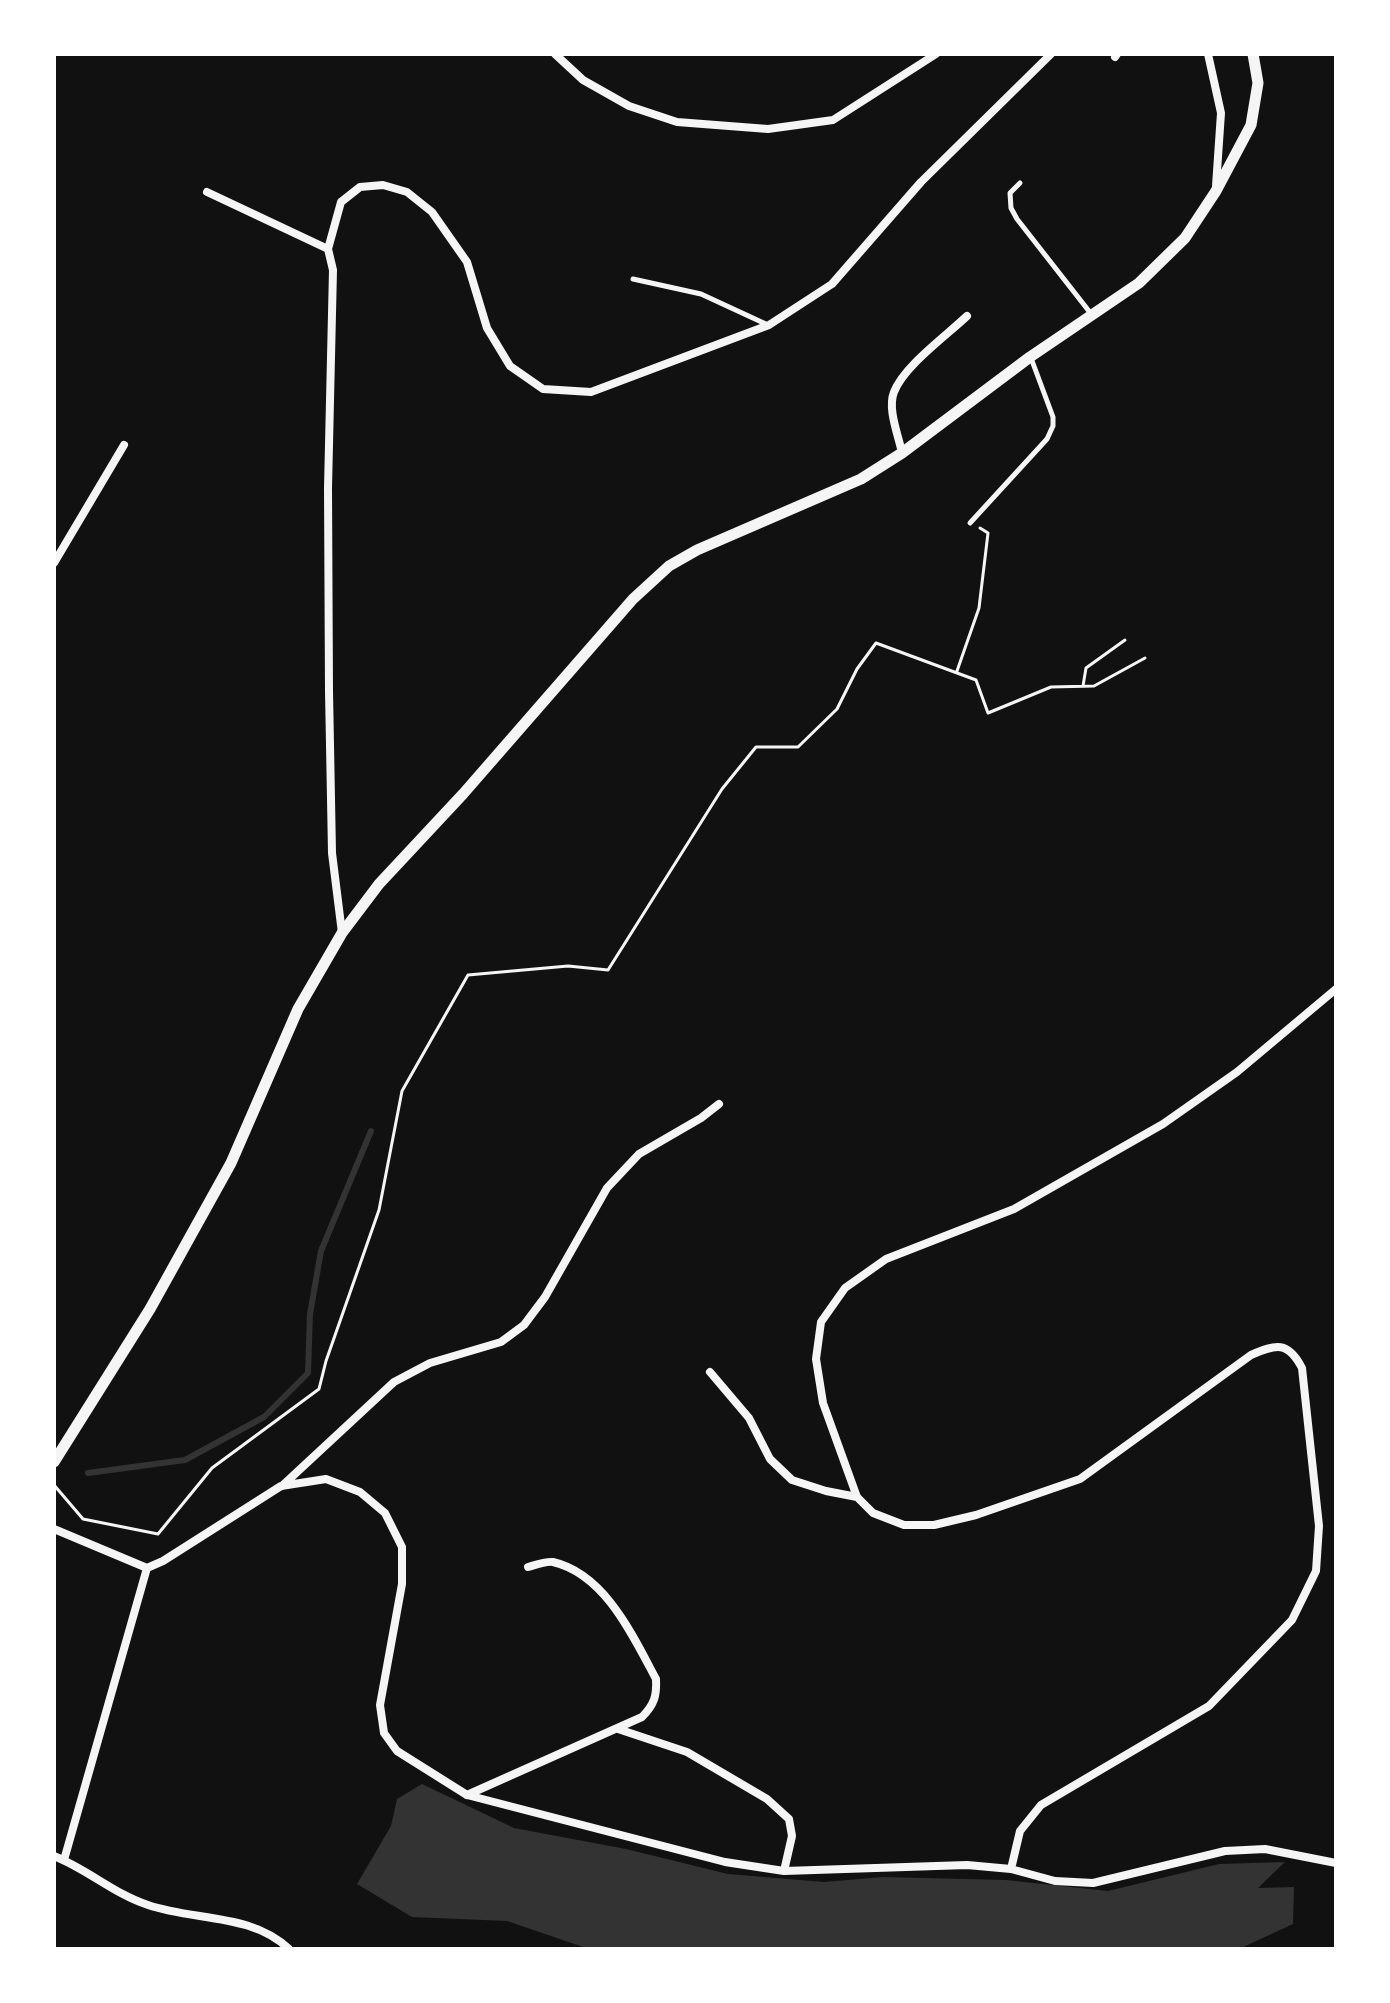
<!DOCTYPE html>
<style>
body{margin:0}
#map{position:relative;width:1390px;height:2003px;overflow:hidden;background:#111;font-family:Ubuntu,sans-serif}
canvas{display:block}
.frame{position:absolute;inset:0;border:56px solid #fff;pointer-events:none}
</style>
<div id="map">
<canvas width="1390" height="2003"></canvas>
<div class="frame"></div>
</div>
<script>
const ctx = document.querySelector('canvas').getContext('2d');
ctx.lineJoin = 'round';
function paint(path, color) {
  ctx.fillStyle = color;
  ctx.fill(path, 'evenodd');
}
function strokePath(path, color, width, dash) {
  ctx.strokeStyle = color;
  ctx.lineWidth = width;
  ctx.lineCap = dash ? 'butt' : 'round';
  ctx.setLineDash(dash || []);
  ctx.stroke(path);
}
paint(new Path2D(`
 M422,1784L514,1828L626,1849L728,1874L824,1882L883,1877L1006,1880L1108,1891L1219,1864L1285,1862L1258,1888L1294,1887L1293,1924L1239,1949H589L507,1921L412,1917L357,1884L391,1826L397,1799Z`), '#333');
strokePath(new Path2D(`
 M88,1473L185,1460L264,1417L308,1373L310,1314L321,1251L371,1131`), '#333', 6);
strokePath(new Path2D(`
 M957,671L979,608L988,533L980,528
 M1083,686L1086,668L1125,640
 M54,1485L83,1519L158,1534L212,1468L319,1389L326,1361L379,1210L402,1091L468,975L568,966L608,970L722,789L756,747H798L837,709L857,669L876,643L976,680L988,713L1051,687L1094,686L1145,658`), '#f5f5f5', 3);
strokePath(new Path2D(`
 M1020,183L1010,193L1011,208L1017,219L1092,315
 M633,279L701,294L768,325
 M970,523L1047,439L1053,426V417L1031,358`), '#f5f5f5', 5);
strokePath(new Path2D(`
 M555,54L583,80L629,106L677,122L768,129L833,120L936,54
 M1208,54L1221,113L1216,186
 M1115,57L1117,54
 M207,192L328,249
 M902,453C899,437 887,409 894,392C904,366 946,336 967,316
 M54,563L124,445
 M342,933L332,853L329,691L328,488L333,270L328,249L341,202L360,187L383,185L407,192L432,212L467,262L487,328L510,366L543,389L591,392L769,325L832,284L921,182L1051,54
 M710,1372L749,1418L770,1459L792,1480L826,1491L857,1497
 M282,1486L394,1382L430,1363L501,1342L524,1325L545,1297L607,1188L639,1154L701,1118L719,1104
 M54,1529L147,1568
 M147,1568L163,1561L281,1486L326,1479L360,1492L385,1513L402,1547V1584L380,1705L384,1733L397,1751L467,1795L725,1862L784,1871L967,1865L1011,1869L1055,1881L1093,1883L1225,1851L1265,1849L1336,1863
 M618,1729L687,1752L767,1799L789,1819L792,1836L784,1871
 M467,1795L642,1717C654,1705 657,1696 656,1679C633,1636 605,1574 553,1562C546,1561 535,1565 528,1567
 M54,1856C87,1869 114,1894 148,1905C195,1921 251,1913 289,1949
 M64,1860L147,1568
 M1011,1869L1020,1831L1041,1805L1209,1706L1292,1620L1316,1571L1319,1526L1302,1368C1288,1341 1276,1344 1251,1355L1080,1479L976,1515L934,1525H904L873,1513L857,1497L823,1403L816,1359L821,1322L845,1288L886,1259L1014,1209L1163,1124L1237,1072L1336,989`), '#f5f5f5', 8);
strokePath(new Path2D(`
 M54,1462L150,1309L231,1163L298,1009L342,933L379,884L463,794L633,599L669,566L697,550L861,479L902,453L1030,357L1139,283L1185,238L1216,191L1251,125L1258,83L1253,54`), '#f5f5f5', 11);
</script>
